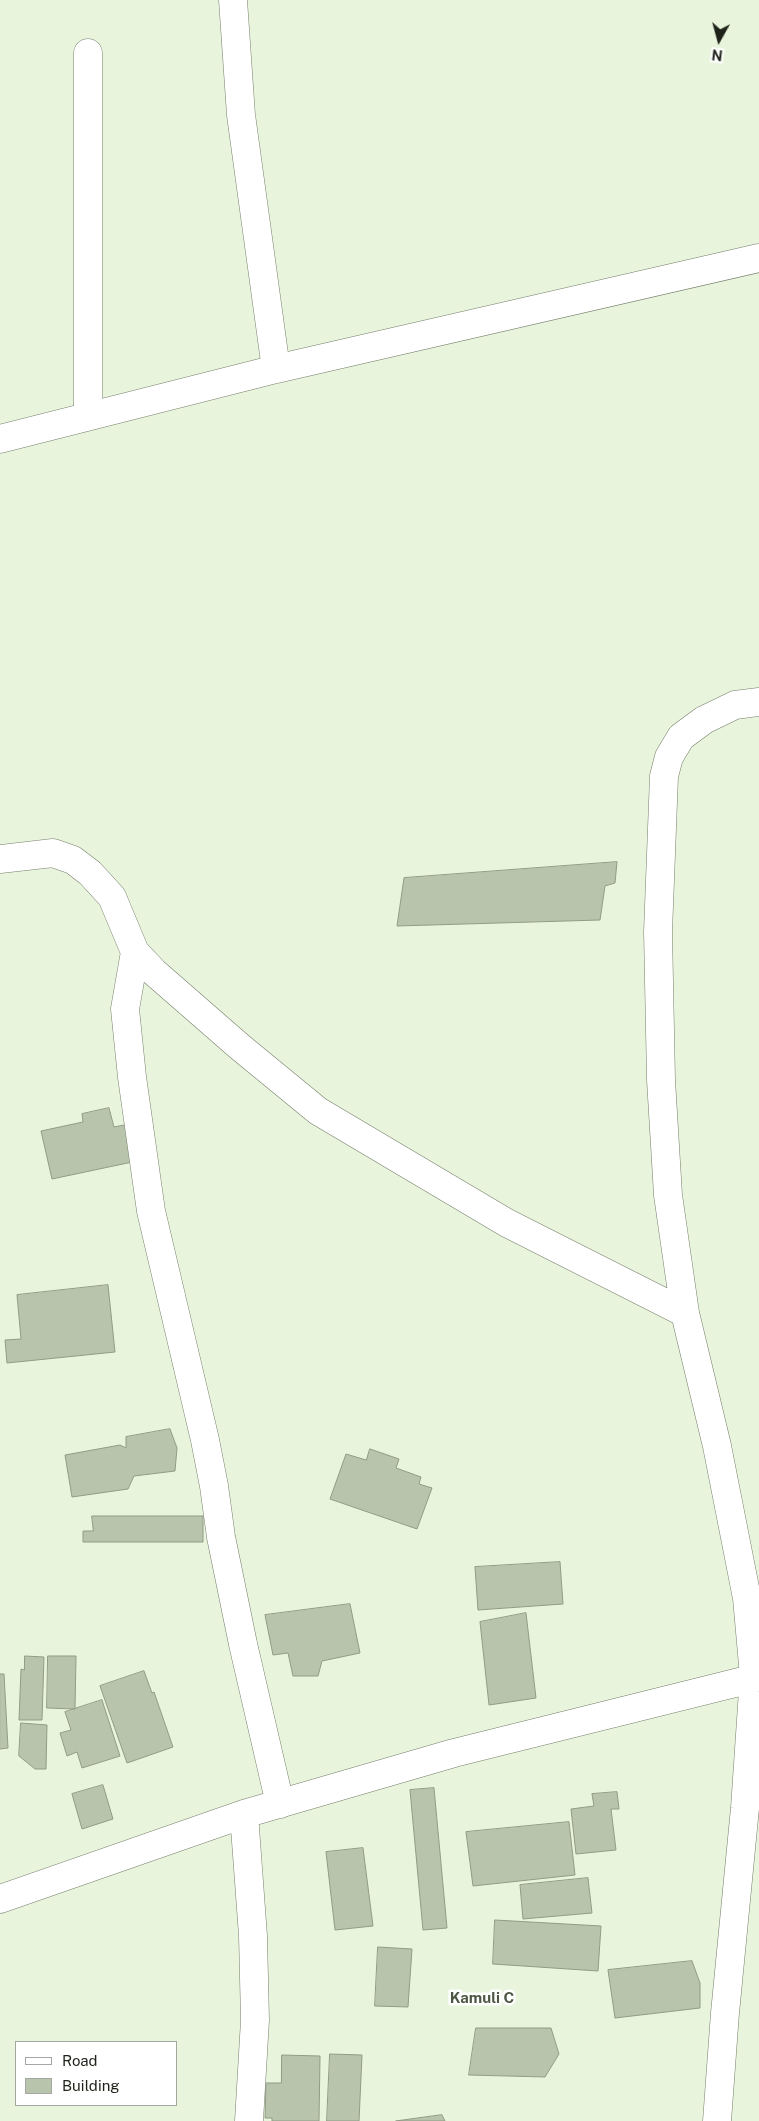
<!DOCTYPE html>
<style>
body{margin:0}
#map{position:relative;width:759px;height:2121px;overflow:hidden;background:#e9f4dd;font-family:"Public Sans",sans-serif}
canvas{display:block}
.legend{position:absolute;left:15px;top:2041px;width:162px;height:65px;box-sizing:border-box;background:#fff;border:1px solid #a5a7a3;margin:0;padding:6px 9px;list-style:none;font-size:15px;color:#1e2219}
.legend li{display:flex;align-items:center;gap:10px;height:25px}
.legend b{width:25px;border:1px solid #a5a7a3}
.north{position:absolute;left:694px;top:15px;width:50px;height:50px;-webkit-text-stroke:4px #fff;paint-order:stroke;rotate:187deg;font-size:14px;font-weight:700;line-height:20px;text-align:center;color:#1e2219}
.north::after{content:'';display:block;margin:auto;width:18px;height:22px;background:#1e2219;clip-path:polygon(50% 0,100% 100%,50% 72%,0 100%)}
</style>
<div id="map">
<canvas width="759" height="2121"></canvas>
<ul class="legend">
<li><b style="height:6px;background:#fff"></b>Road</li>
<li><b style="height:14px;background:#b9c4ad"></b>Building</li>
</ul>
<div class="north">N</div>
</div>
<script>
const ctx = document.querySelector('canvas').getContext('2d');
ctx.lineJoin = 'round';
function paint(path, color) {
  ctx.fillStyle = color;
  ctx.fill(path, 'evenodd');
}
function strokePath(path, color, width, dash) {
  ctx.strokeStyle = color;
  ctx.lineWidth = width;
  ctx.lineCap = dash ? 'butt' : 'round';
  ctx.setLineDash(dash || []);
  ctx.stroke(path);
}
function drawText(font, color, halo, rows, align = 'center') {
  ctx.font = font + ' "Public Sans",sans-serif';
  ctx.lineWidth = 5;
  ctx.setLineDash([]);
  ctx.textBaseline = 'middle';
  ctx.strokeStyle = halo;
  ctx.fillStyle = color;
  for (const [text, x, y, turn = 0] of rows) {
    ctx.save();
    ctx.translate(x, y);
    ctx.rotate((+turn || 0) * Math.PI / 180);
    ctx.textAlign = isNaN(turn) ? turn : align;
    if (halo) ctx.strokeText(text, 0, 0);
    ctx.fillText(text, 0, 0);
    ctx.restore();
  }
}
const building = new Path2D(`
 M617,862L615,883L605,886L600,920L397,926L404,878Z
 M109,1108L114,1127L129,1124L137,1161L52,1179L41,1131L83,1122L82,1114Z
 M108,1285L115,1352L7,1363L5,1340L21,1339L17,1295Z
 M170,1429L177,1448L175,1471L134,1476L128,1489L72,1497L65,1455L120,1445L126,1448V1437Z
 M370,1449L399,1459L396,1468L421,1477L419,1484L432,1488L417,1529L330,1499L346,1454L366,1460Z
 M92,1516H203V1542H83V1531H93Z
 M560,1562L563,1604L478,1610L475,1567Z
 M350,1604L360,1653L322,1661L318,1676H293L288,1653L273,1655L265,1615Z
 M526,1613L536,1698L489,1705L480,1622Z
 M25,1656L44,1657L42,1720H19L21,1669L24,1670Z
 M48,1656H76L75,1709L47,1708Z
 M144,1671L152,1693L154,1692L173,1747L127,1763L100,1686Z
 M0,1674H4L8,1748L0,1749Z
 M102,1700L120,1756L82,1768L77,1752L67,1756L60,1733L71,1730L65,1712Z
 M21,1723L47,1725L46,1769H35L19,1756Z
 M103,1785L113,1819L82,1829L72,1794Z
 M434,1788L447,1928L423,1930L410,1790Z
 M617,1792L619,1809H611L616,1850L576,1854L571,1809L594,1806L592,1794Z
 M569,1822L575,1875L473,1886L466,1832Z
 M363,1848L373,1926L335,1930L326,1852Z
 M588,1878L592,1913L523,1919L520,1885Z
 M495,1920L601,1926L598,1971L493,1964Z
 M378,1947L412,1949L408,2007L375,2006Z
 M692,1961L700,1983V2008L615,2018L608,1970Z
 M476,2028H551L559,2054L545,2077L469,2075Z
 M330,2054L362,2055L359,2121H327Z
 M282,2055L320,2056L319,2121H272V2118H265L266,2083H281Z
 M442,2115L445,2121H396Z`);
paint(building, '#b9c4ad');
strokePath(building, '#919c87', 1);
const minor = new Path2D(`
 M233,0L241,115L276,369
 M88,416V53
 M0,439L276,369L759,258
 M0,859L53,853L73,860L90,873L112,897L135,952L154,972L240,1047L318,1111L507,1223L685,1313
 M135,952L125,1009L132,1077L151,1211L205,1440L214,1486L221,1537L243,1644L280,1804
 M244,1814L253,1936L255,2020L249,2121
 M0,1899L244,1814L454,1753L759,1677
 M717,2121L725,2013L745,1808L754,1676L747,1598L717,1446L685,1313L668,1195L661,1080L658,932L664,776L669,757L681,737L704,720L735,705L759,702`);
strokePath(minor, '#757f6b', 29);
strokePath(minor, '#fff', 28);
drawText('bold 15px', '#4d5743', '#fff', [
 ["Kamuli C",482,1998]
]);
</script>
